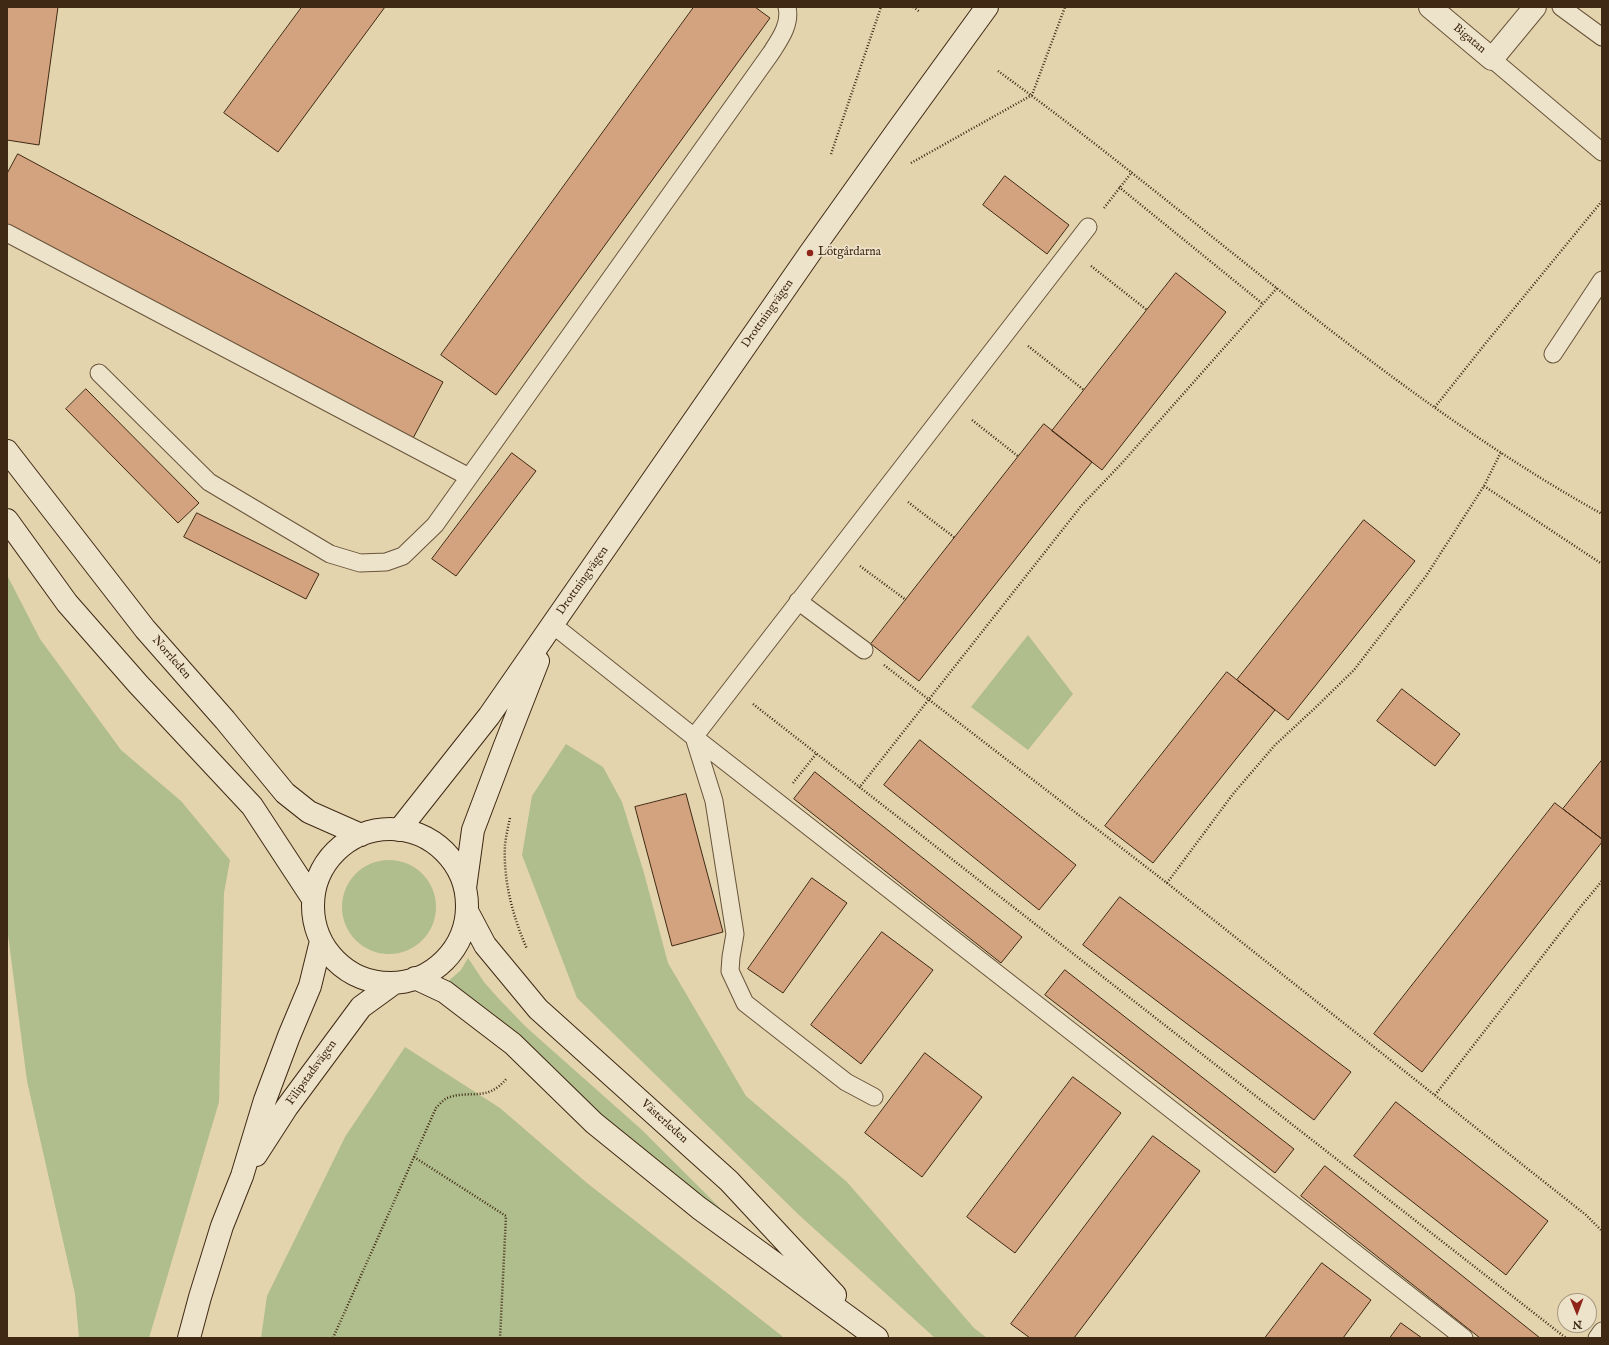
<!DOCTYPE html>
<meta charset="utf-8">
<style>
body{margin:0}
#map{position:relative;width:1609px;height:1345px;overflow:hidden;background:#e3d4ad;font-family:"IM FELL English",serif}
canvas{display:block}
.frame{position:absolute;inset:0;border:8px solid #3f2914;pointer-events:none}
.north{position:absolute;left:1557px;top:1293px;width:40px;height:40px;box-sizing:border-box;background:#ede3ca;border:1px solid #a79981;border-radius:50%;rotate:179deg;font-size:11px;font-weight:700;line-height:16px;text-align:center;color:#3f2914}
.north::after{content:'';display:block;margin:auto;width:14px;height:18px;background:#8f2418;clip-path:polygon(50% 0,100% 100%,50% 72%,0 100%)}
</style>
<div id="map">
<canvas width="1609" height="1345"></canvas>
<div class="frame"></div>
<div class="north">N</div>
</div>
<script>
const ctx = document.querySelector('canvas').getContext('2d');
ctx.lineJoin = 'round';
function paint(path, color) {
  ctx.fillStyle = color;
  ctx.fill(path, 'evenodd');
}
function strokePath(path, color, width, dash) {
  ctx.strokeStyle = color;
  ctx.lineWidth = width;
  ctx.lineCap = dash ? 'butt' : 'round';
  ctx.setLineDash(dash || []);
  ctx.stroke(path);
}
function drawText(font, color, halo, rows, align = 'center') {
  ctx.font = font + ' "IM FELL English",serif';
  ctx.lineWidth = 3.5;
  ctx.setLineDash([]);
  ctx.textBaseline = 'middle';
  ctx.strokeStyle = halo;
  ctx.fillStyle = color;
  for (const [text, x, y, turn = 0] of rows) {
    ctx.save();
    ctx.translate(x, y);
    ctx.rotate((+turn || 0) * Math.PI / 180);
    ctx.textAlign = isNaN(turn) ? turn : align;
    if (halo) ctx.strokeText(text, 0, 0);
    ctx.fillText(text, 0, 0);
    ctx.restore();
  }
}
paint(new Path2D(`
 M7,575L40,639L121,750L181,801L230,860L224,893L219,1102L149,1338H79L75,1294L27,1081L7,927Z
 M1028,635L1073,694L1028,750L971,707Z
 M566,744L603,767L622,802L644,873L668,963L746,1096L847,1182L974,1328L987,1338H935L799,1215L577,998L522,855L532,796Z
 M342 907a47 47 0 1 1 94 0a47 47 0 1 1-94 0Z
 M468,958L484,982L499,999L526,1027L642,1130L720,1208L719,1212L683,1186L445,984L461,970Z
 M405,1047L500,1108L587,1183L782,1336L783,1338H261L267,1296L345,1137Z`), '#b0bd8c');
const building = new Path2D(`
 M7,7H58L39,145L7,140Z
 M302,7H385L278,152L224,113Z
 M694,7H755L770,18L496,395L441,355Z
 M18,154L443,382L411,442L7,225V174Z
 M1005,176L1069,225L1047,254L983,205Z
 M1176,273L1226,312L1102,470L1052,431Z
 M86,389L199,503L178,523L66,409Z
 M1044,424L1092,462L919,681L871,644Z
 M512,453L536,471L456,576L432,559Z
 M197,513L319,574L306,599L184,537Z
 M1364,520L1415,561L1288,720L1237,680Z
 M1227,672L1275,710L1153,863L1105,826Z
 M1402,689L1460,734L1435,766L1377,721Z
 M920,740L1076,865L1039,910L884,785Z
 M1602,760V839L1563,809Z
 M815,772L1022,937L1001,963L794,799Z
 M686,794L723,932L672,946L635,807Z
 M1555,803L1602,839V842L1422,1072L1374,1034Z
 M812,878L847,903L783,993L748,969Z
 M1120,897L1351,1072L1314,1120L1083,945Z
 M882,932L933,970L861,1064L811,1025Z
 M1065,970L1294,1149L1275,1173L1045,995Z
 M925,1053L982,1097L922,1177L865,1133Z
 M1073,1077L1121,1113L1015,1253L967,1217Z
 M1396,1102L1548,1221L1506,1275L1354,1156Z
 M1153,1136L1200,1171L1074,1338H1030L1011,1324Z
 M1325,1166L1540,1338H1480L1301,1196Z
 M1322,1263L1371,1300L1343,1338H1265Z
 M1401,1323L1422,1338H1390Z`);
paint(building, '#d3a27e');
strokePath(building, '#3f2914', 1);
const lane = new Path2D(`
 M1561,7L1602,37
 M1492,59L1602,152
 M7,233L469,477
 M1553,354L1602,280
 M99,373L209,482L330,554L360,563L386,562L403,556L435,525L771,53C780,39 791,24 787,7
 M798,601L864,650
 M553,625L694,737L1464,1338
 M874,1097L846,1082L745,1003L730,971L731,957L735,934L714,801L694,737L1088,227
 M1597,1338L1602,1331`);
const street = new Path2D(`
 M1430,7L1492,59L1535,7`);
const secondary = new Path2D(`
 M7,451L145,629L225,720L285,793L309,812L361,835
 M7,520L67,603L138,684L252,806L313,899
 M313 906a77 77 0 1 1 154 0a77 77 0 1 1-154 0Z
 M399,830L489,716L810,253L897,131L987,7
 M465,888L473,830L504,748L538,661
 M467,911L485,945L538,1009L729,1181L835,1295
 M415,978L445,992L513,1044L594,1123L699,1208L877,1338
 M256,1155L287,1107L361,1007L394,983
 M189,1338L200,1297L222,1226L242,1176L265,1100L289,1036L310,986L321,941`);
strokePath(lane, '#68543a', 19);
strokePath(street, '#68543a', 24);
strokePath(secondary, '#3f2914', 24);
strokePath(new Path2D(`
 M913,7L920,12
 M998,71C1200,217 1383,392 1602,514
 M831,154L881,7
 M911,163L1032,95L1065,7
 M1119,187L1263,304
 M1104,208L1132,172
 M1091,266L1147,310
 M1028,346L1084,390
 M1435,407L1485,344L1602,201
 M972,420L1019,457
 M1484,486L1602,564
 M908,502L955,538
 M860,566L906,600
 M884,665L1167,883L1586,1215L1602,1231
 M753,704L1566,1338
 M793,783L816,754
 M859,788L1082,505L1122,463L1277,288
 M510,818C508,827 506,836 505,845C503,881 513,917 527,949
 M1167,883L1233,794L1275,745L1315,708L1354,670L1426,576L1484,486L1501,452
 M1435,1095L1582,905L1602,881
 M414,1157L506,1216L500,1338
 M333,1338L436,1108C439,1105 443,1100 447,1098C470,1089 487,1103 507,1078`), '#3f2914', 2.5, [1, 2]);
strokePath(lane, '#ede3ca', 17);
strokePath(street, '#ede3ca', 22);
strokePath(secondary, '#ede3ca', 22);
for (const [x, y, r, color] of [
 [810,253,4,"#8f2418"]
]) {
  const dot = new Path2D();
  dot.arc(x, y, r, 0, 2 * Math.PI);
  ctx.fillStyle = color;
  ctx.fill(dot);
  strokePath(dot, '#ede3ca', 1.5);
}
drawText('12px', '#3f2914', '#ede3ca', [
 ["Bigatan",1469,39,40],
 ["Drottningvägen",768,314,-55],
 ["Drottningvägen",583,581,-55],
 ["Norrleden",171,658,49],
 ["Filipstadsvägen",312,1073,-54],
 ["Västerleden",664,1122,42]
]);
drawText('12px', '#3f2914', '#ede3ca', [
 ["Lötgårdarna",818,253]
], 'left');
</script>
